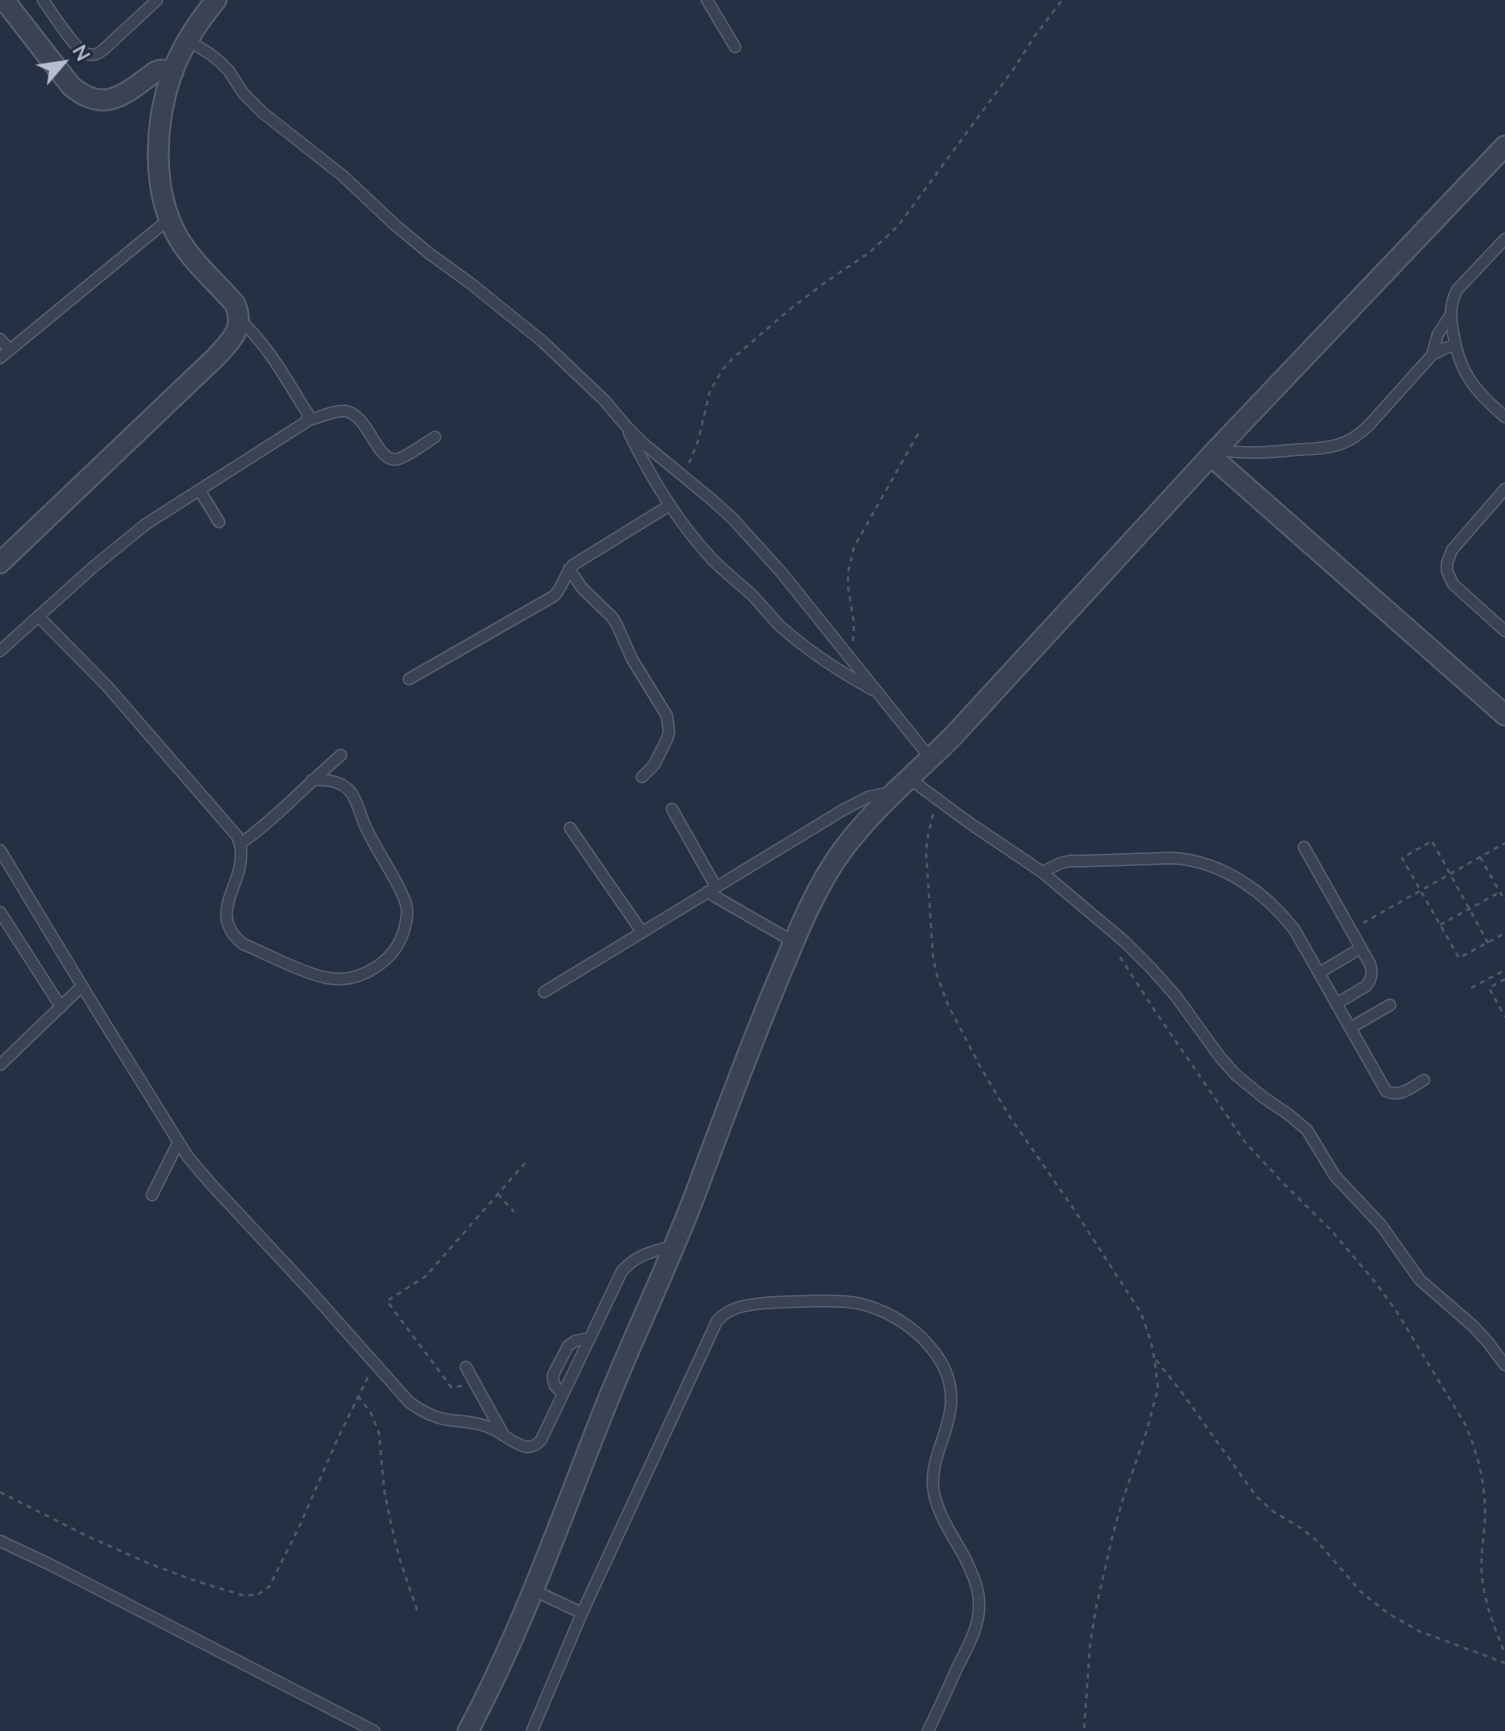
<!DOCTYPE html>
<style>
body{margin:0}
#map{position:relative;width:1505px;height:1731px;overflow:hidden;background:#253044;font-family:Lato,sans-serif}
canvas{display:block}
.north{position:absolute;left:28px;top:28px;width:70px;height:70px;-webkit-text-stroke:5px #1e2839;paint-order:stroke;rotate:61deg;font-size:19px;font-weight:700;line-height:28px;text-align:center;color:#b7becd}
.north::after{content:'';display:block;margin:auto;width:24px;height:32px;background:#b7becd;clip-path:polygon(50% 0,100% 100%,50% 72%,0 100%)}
</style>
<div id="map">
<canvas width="1505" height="1731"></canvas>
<div class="north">N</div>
</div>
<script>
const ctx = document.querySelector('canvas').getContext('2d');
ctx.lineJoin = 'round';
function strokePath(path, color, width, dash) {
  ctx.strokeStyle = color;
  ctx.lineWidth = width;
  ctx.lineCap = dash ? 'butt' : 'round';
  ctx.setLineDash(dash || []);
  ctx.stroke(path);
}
const lane = new Path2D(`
 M43,0C51,11 75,50 87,54C94,56 98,54 103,50L157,0
 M707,0L735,47
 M188,40L210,54L220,62L229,71L243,93L263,113L343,176L395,225L430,254L470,283L542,341L604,400L626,426L644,444L711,499L733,519L781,572L931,759
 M1505,239L1457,290C1450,304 1450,316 1453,332C1459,373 1475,391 1505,417
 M0,339L10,350
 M1432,355L1438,334L1450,316
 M0,358L169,219
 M308,420C319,418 333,410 345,411C369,414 377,465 398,459C409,456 425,443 435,437
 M629,433C651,478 677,521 711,558C723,571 738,582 751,594C761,604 770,616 780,626C808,651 840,672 873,690
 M1217,449C1243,455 1268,452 1294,450C1310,449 1328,449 1343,443C1354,439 1362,432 1370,424L1432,355L1445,348L1455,346
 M1505,489L1452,550L1447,563V571L1453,584L1505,631
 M200,491L219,522
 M569,569L582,588L612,617L617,625L632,659L667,716L669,732L667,739L654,765L642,777
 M39,617L107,686L237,836C239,841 241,847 241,852C243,887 206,914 243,944C267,954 304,974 328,978C362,984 398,959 405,926C407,919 408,911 406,904C401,887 385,863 376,847C372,839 367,831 364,823C359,812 357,798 348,789C338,780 325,779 312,780
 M0,651L92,568L146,524L306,422L308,414C287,381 269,346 239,319
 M409,679L554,596C563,587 564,575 573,565L670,505
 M910,779L968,822L1042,872L1125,942L1151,968L1175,995L1220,1057L1236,1075L1263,1097L1288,1114L1307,1130L1335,1176L1381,1225L1420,1280L1473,1326L1487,1341L1505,1365
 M672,809L716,887
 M570,828L642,932
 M240,844C277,818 307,784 341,755
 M1304,847L1370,964C1373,973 1372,979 1366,986L1336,1004
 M0,850L96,1009L188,1157L211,1184L305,1285L409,1402C421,1411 434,1418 449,1420C465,1422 478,1422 493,1429C503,1434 515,1445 527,1447C534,1447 537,1444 541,1440L622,1271C638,1254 651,1252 673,1246
 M1042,872L1061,863L1070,861C1093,861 1117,860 1140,859C1151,859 1162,858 1172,858C1222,861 1264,891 1294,929L1386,1091C1400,1098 1412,1087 1424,1080
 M707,892L794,942
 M0,912L61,1007
 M1319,973L1361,948
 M544,992L843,810L868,797L892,792
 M1350,1028L1390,1005
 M0,1065L82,986
 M152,1195L178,1143
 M466,1367L503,1434
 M563,1394L555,1386L553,1379V1375L568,1346L575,1341L589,1338
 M0,1541L51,1565L374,1731
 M533,1590L582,1613
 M532,1731L582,1613L717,1321C721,1317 725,1313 730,1311C747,1301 792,1302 814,1301C830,1301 846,1300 861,1304C904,1314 954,1355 951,1403C950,1431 931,1457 933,1486C935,1511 953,1536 965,1558C972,1573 979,1587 979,1603C980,1627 967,1648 957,1668C948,1689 938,1710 928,1731`);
const street = new Path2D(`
 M4,0L71,86C105,115 126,93 155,72L161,70L173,72
 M1211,456L1505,715
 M0,563L217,356C232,339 245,329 235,304C216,282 194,264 179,239C151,192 154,124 172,73C182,46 198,22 216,0
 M468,1731C523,1628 561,1518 604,1410C633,1337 668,1266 696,1192C722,1122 748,1051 777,982C796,937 813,891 842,851C874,807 917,773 955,734L1217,449L1505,146`);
strokePath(lane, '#555e6d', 13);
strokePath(street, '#555e6d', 23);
strokePath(new Path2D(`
 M689,463L698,441L710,391L723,369L732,359L789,310L823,284L870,252L898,226L1015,67L1034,37L1062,0
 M853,641L854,623L848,587V573L854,547L919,432
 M933,814L928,836L926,851L933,957L937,975L948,1005L981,1068L1010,1117L1073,1208L1141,1313L1151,1342L1154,1357L1158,1388L1147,1430L1123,1499L1113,1534L1096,1608L1090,1645L1084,1731
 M1480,857L1505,901
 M1363,923L1505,843
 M1440,925L1500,892
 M1488,943L1432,841L1402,858L1459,958L1505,933
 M1120,957L1155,1011L1245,1142L1284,1184L1331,1230L1375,1282L1395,1309L1465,1424C1478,1454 1486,1485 1485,1518C1484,1538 1480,1557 1482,1577C1485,1604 1495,1629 1505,1654
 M1505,979L1489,988L1505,1017
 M1471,988L1505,970
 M498,1194L514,1212
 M1156,1360L1180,1390L1256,1496L1274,1512L1301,1528L1317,1541L1361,1592L1389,1614L1419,1631L1505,1663
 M462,1386L451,1387L387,1301L426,1276L525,1163
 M358,1396L371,1413L379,1433L384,1489L391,1524L399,1557L417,1610
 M0,1492L87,1536L150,1564L196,1581L242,1595H257L269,1587L300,1525L338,1438L369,1375`), '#455c61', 2.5, [5, 5]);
strokePath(lane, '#3a4353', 10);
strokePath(street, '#3a4353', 19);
</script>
